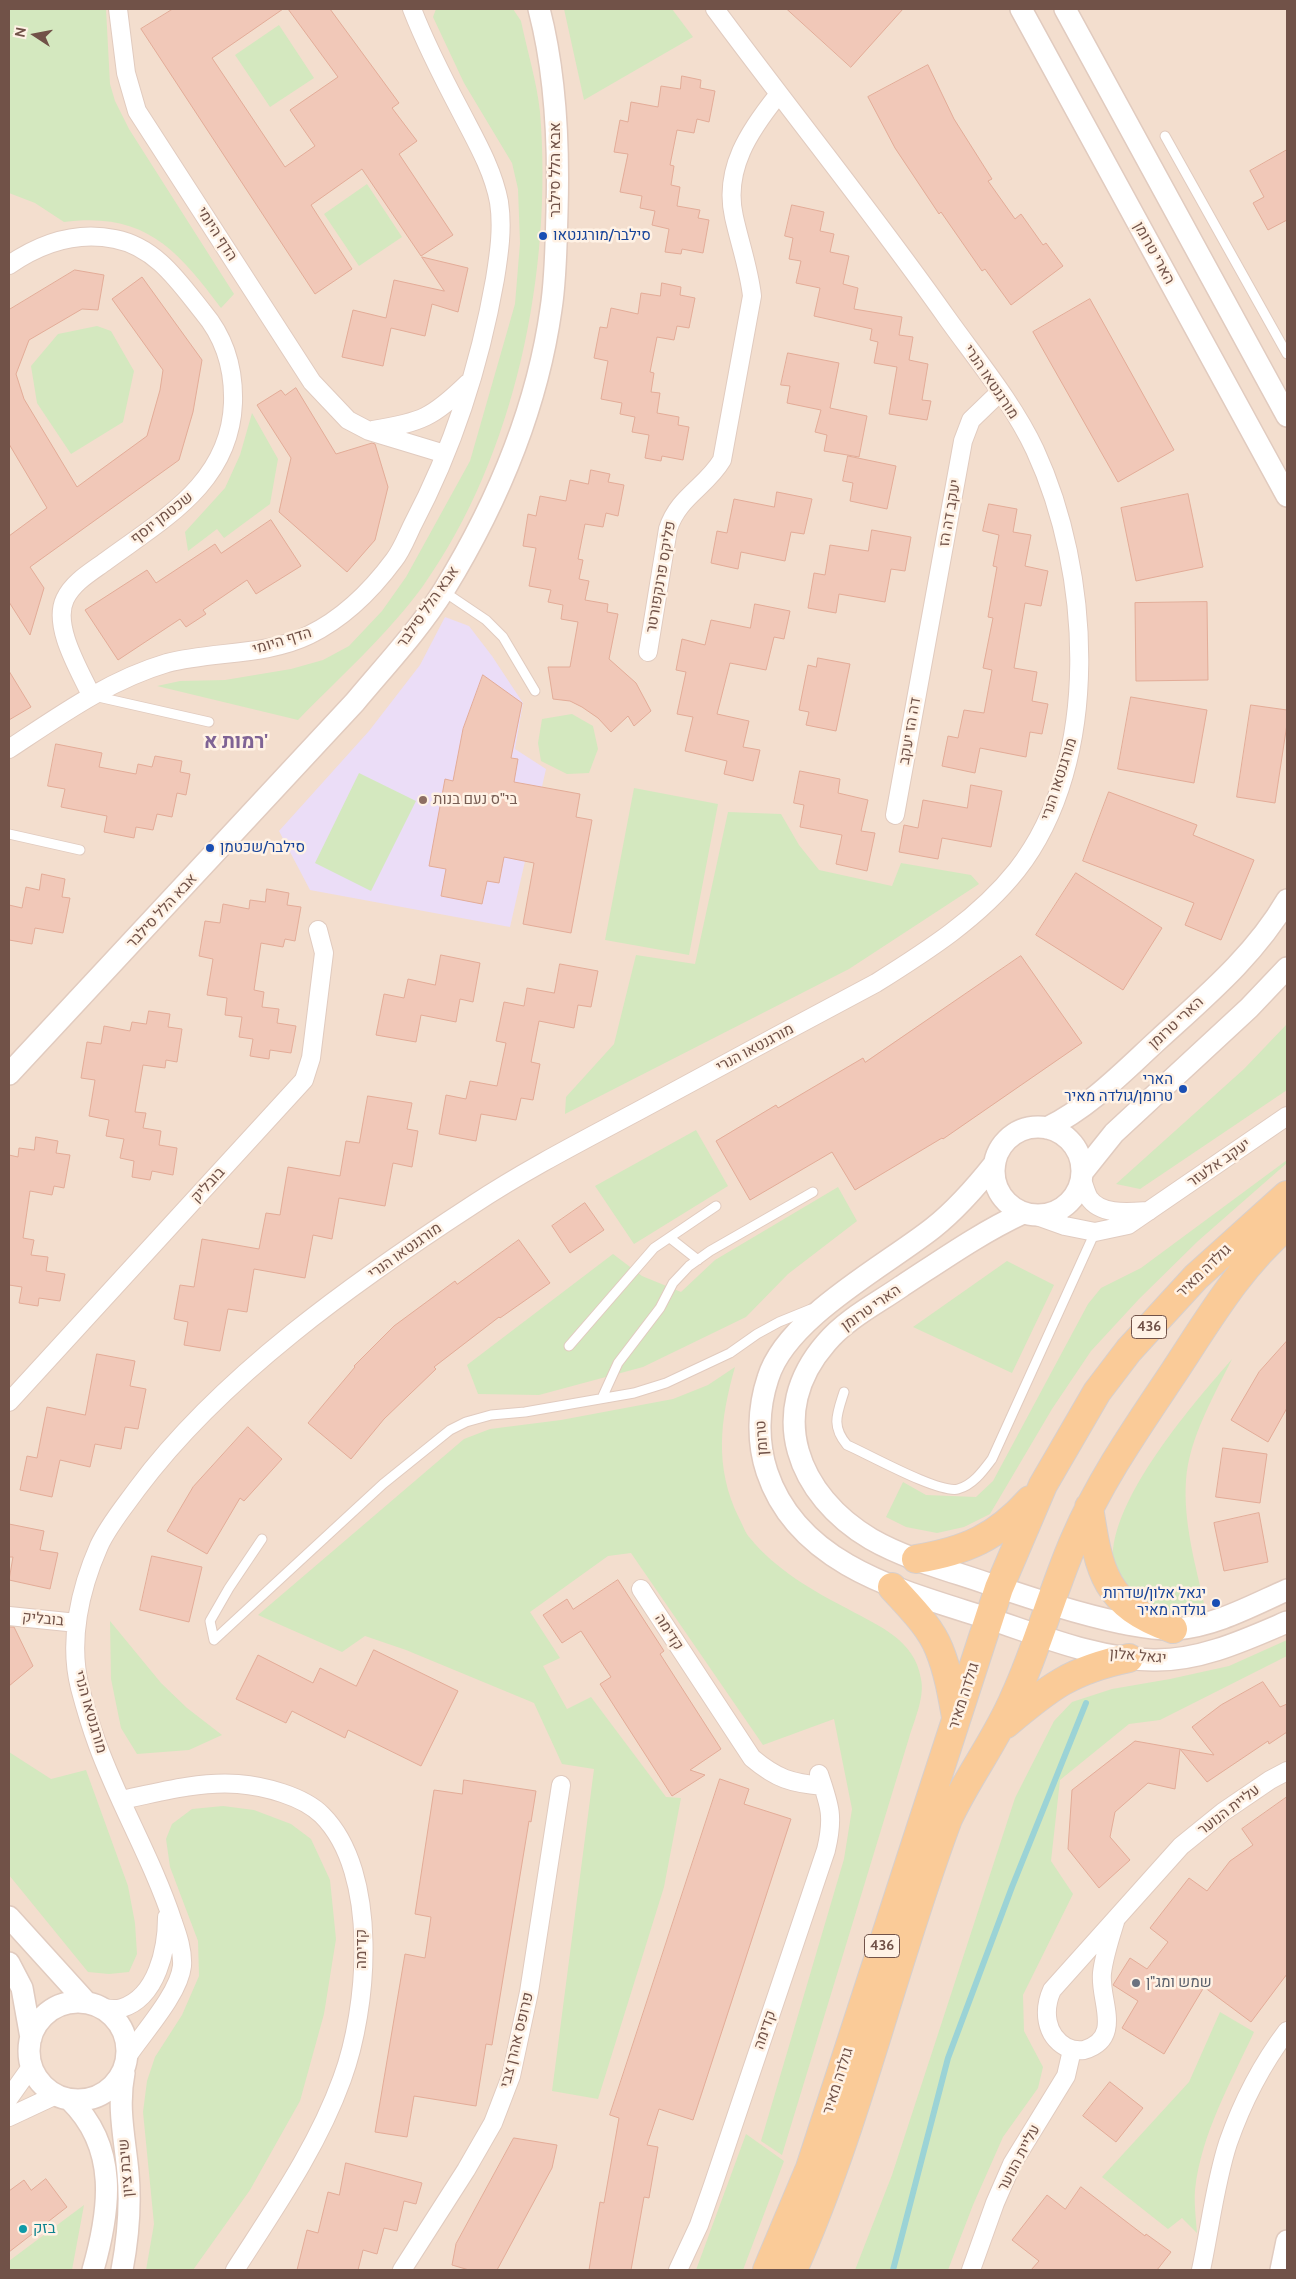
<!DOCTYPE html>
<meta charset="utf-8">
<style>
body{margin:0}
#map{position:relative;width:1296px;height:2279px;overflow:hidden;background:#fceee0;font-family:Cabin,sans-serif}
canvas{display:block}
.frame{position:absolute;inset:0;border:10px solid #715248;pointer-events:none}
.north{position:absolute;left:10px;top:10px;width:50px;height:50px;-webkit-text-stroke:4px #fff2e5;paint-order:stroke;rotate:281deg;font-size:14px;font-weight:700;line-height:20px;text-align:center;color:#715248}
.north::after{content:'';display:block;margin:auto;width:18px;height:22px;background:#715248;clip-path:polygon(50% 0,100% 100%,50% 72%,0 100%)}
</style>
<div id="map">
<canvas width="1296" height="2279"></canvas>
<div class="frame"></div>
<div class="north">N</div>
</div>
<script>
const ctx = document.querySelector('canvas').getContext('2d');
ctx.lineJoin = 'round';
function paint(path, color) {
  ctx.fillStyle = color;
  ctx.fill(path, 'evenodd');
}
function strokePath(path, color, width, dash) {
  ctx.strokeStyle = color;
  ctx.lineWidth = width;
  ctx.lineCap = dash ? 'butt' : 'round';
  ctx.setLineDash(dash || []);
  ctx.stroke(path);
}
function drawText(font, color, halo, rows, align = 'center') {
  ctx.font = font + ' Cabin,Heebo,sans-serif';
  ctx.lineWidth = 5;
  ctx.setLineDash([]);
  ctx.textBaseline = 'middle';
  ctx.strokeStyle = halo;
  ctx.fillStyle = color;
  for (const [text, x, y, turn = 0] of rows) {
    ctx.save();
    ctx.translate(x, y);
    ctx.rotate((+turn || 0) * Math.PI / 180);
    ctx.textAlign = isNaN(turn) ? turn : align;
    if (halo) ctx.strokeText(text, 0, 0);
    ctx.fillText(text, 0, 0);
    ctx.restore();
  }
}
paint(new Path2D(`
 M9,9H1287V2270H9Z`), '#f3dece');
paint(new Path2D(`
 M445,617L469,626L492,656L523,703L515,749L546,769L510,927L310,890L279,831L369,731L420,665Z`), '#ebddf7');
paint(new Path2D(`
 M9,9H106L110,84L115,101L129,129L234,294L221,308C176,248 144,212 64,222L35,203L9,193Z
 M436,9H513L521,21C527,50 537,82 540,112C553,270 516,455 423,586C389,633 339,678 298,720L157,686L180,681L225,680L291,669L323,660L349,646L382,611L406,577L470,461L515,304L520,243L518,189L512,163L464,83L433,17Z
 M564,9H672L693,37L584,100Z
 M279,25L314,78L270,107L235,55Z
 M367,184L402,237L359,266L324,214Z
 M97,326L111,331L134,371L123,422L71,454L37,403L31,366L58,334Z
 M252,413L278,459L270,504L224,538L217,529L188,551L185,532L225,488L240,455Z
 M572,714L593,726L598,749L589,773L567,774L541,761L538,743L542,719Z
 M359,773L416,801L371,891L315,863Z
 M634,788L718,804L689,955L605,940Z
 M728,812L781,814L799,845L819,870L892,886L901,863L971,875L979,884L849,969L565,1114L566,1097L614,1044L636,955L695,964Z
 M1287,1024V1090L1140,1189L1116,1184L1244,1069Z
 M696,1130L728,1186L634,1244L595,1186Z
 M1287,1160V1163L1198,1241L1139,1299L1091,1351L1052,1409L990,1514L964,1527L937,1533L906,1527L886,1517L903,1482L926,1495L976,1497L993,1481L1088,1304L1101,1288L1141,1268Z
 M838,1187L857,1221L788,1274L746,1317L643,1367L539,1395L478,1394L467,1365L613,1254L642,1276L681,1292L715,1260Z
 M1007,1261L1054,1285L1012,1373L913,1327Z
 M1232,1359C1214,1396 1189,1438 1186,1480C1183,1523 1196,1566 1205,1608C1180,1617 1158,1613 1136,1599C1059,1552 1197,1400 1232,1359Z
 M735,1367C720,1420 714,1467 739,1518C743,1525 745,1533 750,1538C775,1569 813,1591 848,1609C879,1626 915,1640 921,1679C925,1697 914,1721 909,1738L782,2155L761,2141L844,1859L852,1809L834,1719L763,1745L631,1553L608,1556L530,1612L560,1658L543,1666L567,1709L591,1697L666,1797L681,1798L664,1887L598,2099L552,2091L594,1769L562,1764L534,1703L406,1650L365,1636L342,1652L258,1615L464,1439L490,1429L561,1420L673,1399L708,1385Z
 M110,1621L161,1683L187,1708L222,1735L189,1750L137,1754L121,1728L111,1679Z
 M1287,1640V1656L1160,1720L1129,1724L1060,1780L1051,1861L1073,1894L1023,1995L1024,2031L1043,2067L1038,2088L1003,2137L973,2205L948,2270H855L892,2175L1015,1798L1054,1721L1072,1702L1112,1689L1170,1679L1229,1666Z
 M9,1752L51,1779L86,1770L128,1886L135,1923L137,1954L129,1972L109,1974L88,1972L9,1875Z
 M223,1806L254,1810L291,1824L311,1839L330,1880L336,1939L324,2014L300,2101L250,2190L193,2270H146L154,2224L143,2112L147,2081L155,2057L182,2015L199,1976L198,1941L170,1867L166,1839L172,1824L192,1809Z
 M1220,2012L1254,2032C1231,2082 1201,2134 1195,2190C1194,2204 1196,2219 1197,2233L1182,2218L1168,2229L1102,2177L1189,2082Z
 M746,2134L784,2161L743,2270H696Z
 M84,2205L72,2270H9V2261Z`), '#d4e8bf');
strokePath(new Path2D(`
 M893,2270L948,2058L1012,1887L1086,1703`), '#9bd3d6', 6);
const building = new Path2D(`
 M173,9H283L212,58L285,167L315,146L290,110L338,77L288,9H330L399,103L392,108L417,141L399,154L453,235L421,256L362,169L311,205L352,269L315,294L141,29Z
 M787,9H903L851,67Z
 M928,65L954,119L992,179L988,181L1015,219L1021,214L1043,245L1046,243L1063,266L1011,305L985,269L982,271L941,212L939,214L895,148L868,97Z
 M682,76L701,80L700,88L715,91L709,122L697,119L694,133L677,130L670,165L674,166L671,185L680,187L677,206L700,210L698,218L709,220L703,253L682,249L681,254L665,252L669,229L652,225L655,211L640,208L642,196L620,192L628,154L614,152L620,120L628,122L631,102L658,107L661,86L680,89Z
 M1287,150V220L1268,230L1253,203L1264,197L1250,171Z
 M792,205L824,212L820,231L834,234L830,252L849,256L843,284L858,288L854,309L902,317L899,335L913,337L909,360L928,364L922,400L931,401L927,420L889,414L897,367L874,363L878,342L870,340L872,329L814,316L820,288L796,283L801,261L789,259L793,238L785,236Z
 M422,257L468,268L458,312L432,304L425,336L391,328L383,366L342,357L353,310L386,318L394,280L444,291Z
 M75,270L104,275L98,310L82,309L29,340L16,374L24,399L77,487L147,436L160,390L163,370L112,299L142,277L202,360L193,412L179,460L30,567L44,588L30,635L9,602V536L47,508L9,444V310Z
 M662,283L681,287L680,295L695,298L689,328L677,326L674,340L657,337L650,372L654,373L651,392L660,393L657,413L679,417L678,425L689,427L683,460L662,456L661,461L645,458L649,435L632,432L635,417L620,414L622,403L601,399L608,361L594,358L600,327L607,328L611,308L638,314L641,293L660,296Z
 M1090,299L1174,450L1118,482L1033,332Z
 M788,353L839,363L830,408L867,416L859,457L824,451L827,435L815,432L821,410L787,403L790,386L781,385Z
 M296,388L336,454L372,443L375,444L388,487L375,540L347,572L279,512L291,458L257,405L281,390L285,395Z
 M848,456L896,466L887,509L850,501L853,483L843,481Z
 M591,470L610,474L608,482L624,485L618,516L606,513L603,527L585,524L578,559L583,560L579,579L589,581L585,600L608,604L607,612L618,614L609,659L636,683L651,711L634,726L628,716L611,732L598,718L582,707L570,701L553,699L548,667H570L578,622L561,619L563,605L548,602L551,590L529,586L536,548L523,546L528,514L536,516L540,496L566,501L570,480L588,484Z
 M777,492L812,499L804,534L791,532L785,561L741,552L738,569L711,563L717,531L727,533L734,499L774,507Z
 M1188,494L1203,567L1136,581L1121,508Z
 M989,504L1017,509L1013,532L1031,535L1025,566L1048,571L1041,606L1025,603L1014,668L1037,672L1032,701L1048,704L1042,734L1030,732L1026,757L980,748L975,773L942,766L948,736L958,738L964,710L984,713L992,670L983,668L993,618L988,617L997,567L993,566L999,535L983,531Z
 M271,520L301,566L256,594L247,580L203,610L206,614L186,627L180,619L118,660L85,610L147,570L156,583L215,544L221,553Z
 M872,530L911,537L905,571L891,569L885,602L839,594L836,613L808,608L814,573L825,575L830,545L868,551Z
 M1207,602L1208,680L1136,681L1135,603Z
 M755,604L790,611L784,639L774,637L766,670L730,663L717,714L749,721L743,747L760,750L753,781L724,774L727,761L685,751L693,717L677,714L686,672L676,670L682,639L705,645L711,620L750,628Z
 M818,658L850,664L836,731L806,725L809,712L799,710L808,665L816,667Z
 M9,671L31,707L9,720Z
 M483,675L522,703L511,758L518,759L514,782L580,794L576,817L592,820L571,933L523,924L534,863L504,857L499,883L487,881L482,904L441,896L446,869L429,866L445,779L453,781L463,729Z
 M1131,697L1207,710L1194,783L1118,769Z
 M1251,705L1287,710V724L1275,803L1237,797Z
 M56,744L102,753L99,767L136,774L138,764L152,767L155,756L182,761L180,772L190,774L186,795L177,793L172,817L157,814L153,830L136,827L134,838L104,832L107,816L61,807L65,789L48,786Z
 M800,771L840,779L838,793L868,800L861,831L875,833L867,871L836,864L842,835L800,827L804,805L794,803Z
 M971,785L1002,791L991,847L942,838L938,859L899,852L904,825L918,828L923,800L967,808Z
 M1109,792L1197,825L1193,835L1254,860L1221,940L1185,925L1194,903L1083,861Z
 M1076,873L1162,928L1123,990L1036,935Z
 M42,874L65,879L62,897L70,898L63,933L35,928L32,944L9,940V905L22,908L26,887L39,890Z
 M267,889L289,893L287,905L301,907L295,941L285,939L283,947L261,943L254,990L264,992L262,1007L279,1009L277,1023L296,1026L291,1053L270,1050L269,1059L250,1056L253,1039L239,1037L242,1017L225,1015L227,998L207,995L213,959L199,956L205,921L220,923L223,904L249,909L250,900L265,902Z
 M441,955L480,963L473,1002L460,999L456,1022L421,1015L416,1042L376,1035L384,994L404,998L408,979L435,985Z
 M1021,956L1082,1043L943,1139L942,1138L855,1190L832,1152L750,1200L716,1141L776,1105L778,1108L863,1058L865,1062Z
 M560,964L598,971L591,1007L578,1005L574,1028L539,1021L531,1062L540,1064L533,1100L521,1098L516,1120L481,1114L476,1141L439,1134L446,1095L466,1099L470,1081L497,1086L506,1043L496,1041L504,1002L524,1006L527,988L554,993Z
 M149,1011L170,1014L168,1027L182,1029L177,1062L166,1060L165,1068L143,1065L135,1112L146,1113L143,1128L161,1131L159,1145L177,1148L173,1175L152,1171L150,1180L132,1177L134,1161L120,1158L124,1139L106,1136L109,1120L89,1116L95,1080L81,1078L87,1042L101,1044L104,1026L130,1031L132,1022L146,1024Z
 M368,1096L412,1103L407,1129L418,1131L412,1167L393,1163L385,1206L339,1198L332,1239L313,1235L305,1278L254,1269L247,1312L228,1309L220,1351L184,1345L188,1322L174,1319L180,1285L194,1287L202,1239L259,1249L266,1213L280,1215L288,1167L340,1176L346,1141L359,1143Z
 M36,1137L58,1141L56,1153L70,1155L64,1188L54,1186L52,1195L30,1191L23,1238L34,1240L31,1255L48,1257L46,1271L65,1274L60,1301L39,1298L38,1306L19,1303L22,1287L9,1285V1155L18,1157L19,1148L34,1150Z
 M585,1203L604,1230L570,1253L552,1226Z
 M519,1240L550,1283L500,1318L499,1317L434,1367L436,1369L384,1419L351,1459L308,1423L355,1367L354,1366L394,1326L455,1281L457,1284Z
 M1287,1341V1408L1268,1442L1231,1420L1259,1372Z
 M97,1354L135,1361L130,1386L146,1389L138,1429L125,1427L121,1449L95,1444L90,1467L60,1460L52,1497L20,1490L27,1456L37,1458L47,1407L85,1415Z
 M248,1427L282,1459L244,1501L240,1498L207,1554L167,1531L193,1487Z
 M1223,1448L1267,1454L1260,1503L1216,1497Z
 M1259,1513L1268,1562L1224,1571L1214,1523Z
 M9,1524L44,1531L40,1550L58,1553L50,1589L9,1580L13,1557H9Z
 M152,1556L202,1567L189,1622L140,1610Z
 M618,1580L664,1651L660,1654L721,1749L690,1770L705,1775L672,1796L600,1684L611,1677L581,1631L562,1643L543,1615L567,1599L573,1609Z
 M9,1627H14L33,1666L9,1686Z
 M374,1650L458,1691L421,1766L348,1730L345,1738L292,1711L286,1723L236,1699L258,1655L313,1683L320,1668L356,1686Z
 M1263,1682L1280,1707L1287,1704V1732L1269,1744L1268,1741L1207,1782L1180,1749L1175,1789L1148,1783L1115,1812L1110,1837L1130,1860L1099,1888L1068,1849L1072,1790L1135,1741L1214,1755L1192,1727L1221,1705Z
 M720,1779L749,1789L744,1804L791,1819L693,2120L659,2109L647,2145L658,2147L649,2198L644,2197L631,2270H589L600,2202L604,2203L619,2118L610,2115Z
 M464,1780L536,1791L531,1822L529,1821L492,2045L486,2044L476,2106L414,2096L407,2137L375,2132L405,1954L425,1958L431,1917L415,1914L434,1790L462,1794Z
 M1287,1797V1974L1251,2022L1204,1987L1164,2054L1122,2028L1138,2001L1113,1985L1130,1958L1147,1969L1168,1942L1150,1928L1189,1878L1207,1891L1230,1861L1253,1845L1242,1829Z
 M1110,2082L1143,2108L1116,2142L1083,2116Z
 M514,2138L557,2145L552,2168L497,2270H469L452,2265L456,2244Z
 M346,2163L422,2183L416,2204L404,2201L397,2231L384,2228L377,2254L363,2250L358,2270H297L307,2230L318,2233L328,2192L339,2195Z
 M46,2179L67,2207L9,2252V2191L24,2180L31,2190Z
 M1081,2187L1145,2236L1146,2234L1171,2252L1157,2270H1031L1039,2261L1012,2240L1047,2195L1065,2209Z`);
paint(building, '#f1c8b8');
strokePath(building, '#e3ac98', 1);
const service = new Path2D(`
 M1165,136L1287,354
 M443,591L486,620L503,637L535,691
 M94,696L209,722
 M9,834L80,850
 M670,1238L698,1260
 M569,1346L654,1248L716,1206
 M844,1392C837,1414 831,1426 847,1445C868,1454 939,1494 958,1489C973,1485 983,1471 992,1459L1095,1232
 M602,1398L618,1363L660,1308L673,1283L689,1266L710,1251L813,1192
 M262,1539L229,1588L210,1621L214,1640L383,1484L450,1430L466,1422L491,1415L525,1412L634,1393L666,1383L730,1353L757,1334L779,1322L811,1309`);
const minor = new Path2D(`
 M118,9L126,73L137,111L312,382L348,420L369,431L445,454
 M9,265C41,243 77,231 115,239C156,247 179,282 203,312C225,338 234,370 233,403C230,483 163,519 106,561C91,572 73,582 65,599C52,626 80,671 91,695
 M373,430C422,422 432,418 468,383
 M648,652L668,529C678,497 706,487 722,460L752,296C749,269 740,244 734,217C723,169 750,130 778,95
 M9,749C59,716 109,680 167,663C213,651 266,656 309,635C344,618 371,591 394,560C402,550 407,536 413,524C453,448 480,364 495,279C499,254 503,228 499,202C493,170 476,141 461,112C443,78 426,45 412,9
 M895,815L963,441L971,420L1000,392
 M1082,1180C1084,1185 1086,1193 1089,1198C1101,1216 1131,1212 1149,1211
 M1037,1216L1065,1226L1095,1232L1128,1225L1287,1116
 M9,1402L304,1080L311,1058L324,953L318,930
 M641,1589L752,1758C777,1779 791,1783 823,1786
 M9,1616L77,1623
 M122,1800C159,1792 200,1781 238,1784C264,1786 303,1796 322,1815C380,1873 368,2009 342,2079C317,2148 274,2209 235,2270
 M1115,1922C1110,1938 1104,1956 1102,1973C1099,2000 1124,2038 1084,2050C1077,2051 1072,2050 1066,2047C1045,2035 1043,2010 1052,1990L1181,1846L1223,1812L1270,1780L1287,1771
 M103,2008C109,2009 116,2010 122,2008C157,1997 167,1949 167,1917
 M127,2057C143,2033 179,1994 182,1966C183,1951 178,1936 173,1922C153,1861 120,1806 98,1746C91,1727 85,1707 80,1688C68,1641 80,1589 99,1546C108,1526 124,1507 137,1489C221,1376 357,1280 474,1204C527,1169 584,1140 640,1110C719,1067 797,1025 876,983C927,951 979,918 1017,870C1103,760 1091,571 1035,450C1013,403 977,360 947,318C873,213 792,113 715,9
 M9,2098L31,2067
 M9,2117L56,2095
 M402,2270L466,2170L493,2123L511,2076L529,1992L561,1785
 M678,2270L699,2225L713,2185L826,1850C834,1817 830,1806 819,1774
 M971,2270L995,2203L1012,2164L1066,2076L1072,2050
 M1201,2270C1210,2228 1215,2183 1228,2143C1242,2103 1262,2064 1287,2031`);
const tertiary = new Path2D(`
 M1021,9L1287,496
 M1065,9L1287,416
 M9,1074L355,702C385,666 419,630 444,590C496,505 537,409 551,309C556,277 556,244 557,211C559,144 556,74 539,9
 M994 1171a44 44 0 1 1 88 0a44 44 0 1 1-88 0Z
 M1047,1128C1091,1106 1123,1072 1159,1039C1206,996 1255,955 1287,900
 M995,1163C976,1187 957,1209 933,1228C885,1266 786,1318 768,1378C758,1408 757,1442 767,1472C799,1568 907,1592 993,1620C1044,1637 1098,1659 1153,1660C1200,1661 1245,1640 1287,1622
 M1082,1173L1114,1133L1249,1008L1287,968
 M1023,1213C980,1233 942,1260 902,1286C876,1304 846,1319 826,1343C765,1413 798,1496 871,1539C906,1559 948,1570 986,1583C1031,1598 1075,1613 1122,1623C1139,1626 1158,1630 1176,1629C1215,1626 1251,1606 1287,1590
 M9,1917L87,2003
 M9,1963L22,1988L31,2038
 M29 2051a49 49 0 1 1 98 0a49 49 0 1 1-98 0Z
 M70,2100C119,2148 110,2210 93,2270
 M122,2270C128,2238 131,2206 128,2173C125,2139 117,2108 124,2073
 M1281,2270L1287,2241`);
const primary = new Path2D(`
 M1089,1507C1099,1573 1105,1605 1173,1629
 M916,1559C966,1551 997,1537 1030,1500
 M892,1587C909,1606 930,1626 939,1649C948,1671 952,1694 956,1717
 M1006,1724C1050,1687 1071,1670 1129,1658
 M767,2270L810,2168L999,1588L1043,1485L1097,1392L1129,1350L1196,1277L1287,1195
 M793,2270C858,2124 892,1968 948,1819C968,1776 997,1739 1015,1696C1038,1646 1052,1592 1074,1541C1100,1480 1138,1426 1174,1372C1207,1322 1240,1265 1287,1226`);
strokePath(service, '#e1cbbf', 11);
strokePath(minor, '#e1cbbf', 20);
strokePath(tertiary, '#e1cbbf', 24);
strokePath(primary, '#d7cfcc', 30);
strokePath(service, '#fff', 9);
strokePath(minor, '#fff', 18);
strokePath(tertiary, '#fff', 21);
strokePath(primary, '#facb98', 28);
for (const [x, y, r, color] of [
 [543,236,5,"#1a4fb4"],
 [423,800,5,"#8d6e63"],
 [210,848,5,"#1a4fb4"],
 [1183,1089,5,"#1a4fb4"],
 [1216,1603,5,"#1a4fb4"],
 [1136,1983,5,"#6b7280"],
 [23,2229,5,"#0f9aa8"]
]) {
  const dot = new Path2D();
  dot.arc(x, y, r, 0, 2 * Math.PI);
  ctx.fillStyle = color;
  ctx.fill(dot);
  strokePath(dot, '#fff2e5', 2);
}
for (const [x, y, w] of [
 [1149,1327,35],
 [882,1946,35]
]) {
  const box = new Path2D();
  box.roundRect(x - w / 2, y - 11.5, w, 23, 4);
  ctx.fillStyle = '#fff2e5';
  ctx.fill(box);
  strokePath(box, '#715248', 1);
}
drawText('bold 14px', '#715248', null, [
 ["436",1149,1327],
 ["436",882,1946]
]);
drawText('15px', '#715248', '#fff2e5', [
 ["אבא הלל סילבר",556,170,-90],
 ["הדף היומי",217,234,57],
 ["הארי טרומן",1154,253,61],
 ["מורגנטאו הנרי",991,382,56],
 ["יעקב דה הז",950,513,-80],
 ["שכטמן יוסף",162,518,-38],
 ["פליקס פרנקפורטר",661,577,-80],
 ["אבא הלל סילבר",428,607,-55],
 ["הדף היומי",282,641,-17],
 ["דה הז יעקב",910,731,-80],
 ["מורגנטאו הנרי",1059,779,-72],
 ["אבא הלל סילבר",162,911,-47],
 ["הארי טרומן",1176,1023,-43],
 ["מורגנטאו הנרי",755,1048,-28],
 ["יעקב אלעזר",1219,1163,-35],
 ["בובליק",208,1185,-47],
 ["מורגנטאו הנרי",405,1251,-35],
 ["גולדה מאיר",1204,1271,-44],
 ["הארי טרומן",871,1308,-35],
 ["טרומן",762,1438,-94],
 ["בובליק",43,1619,6],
 ["קדימה",669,1632,57],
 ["יגאל אלון",1138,1656,5],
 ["גולדה מאיר",964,1696,-72],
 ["מורגנטאו הנרי",90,1712,74],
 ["עליית הנוער",1229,1810,-37],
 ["קדימה",362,1949,-90],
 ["קדימה",765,2030,-71],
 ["פרופס אהרן צבי",517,2040,-76],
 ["גולדה מאיר",838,2081,-72],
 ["עליית הנוער",1019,2158,-62],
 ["שיבת ציון",126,2168,-95]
]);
drawText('15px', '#164399', '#fff2e5', [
 ["סילבר/מורגנטאו",553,236],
 ["סילבר/שכטמן",220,848],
 ["הארי",1173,1080,"right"],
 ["טרומן/גולדה מאיר",1173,1097,"right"],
 ["יגאל אלון/שדרות",1206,1594,"right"],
 ["גולדה מאיר",1206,1611,"right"]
], 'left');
drawText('15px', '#785e54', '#fff2e5', [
 ["בי\"ס נעם בנות",433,800]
], 'left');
drawText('15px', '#5b616d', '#fff2e5', [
 ["שמש ומג\"ן",1146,1983]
], 'left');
drawText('15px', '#0d838f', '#fff2e5', [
 ["בזק",33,2229]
], 'left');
drawText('bold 20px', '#7f6395', '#fff2e5', [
 ["רמות א'",236,742]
]);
</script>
